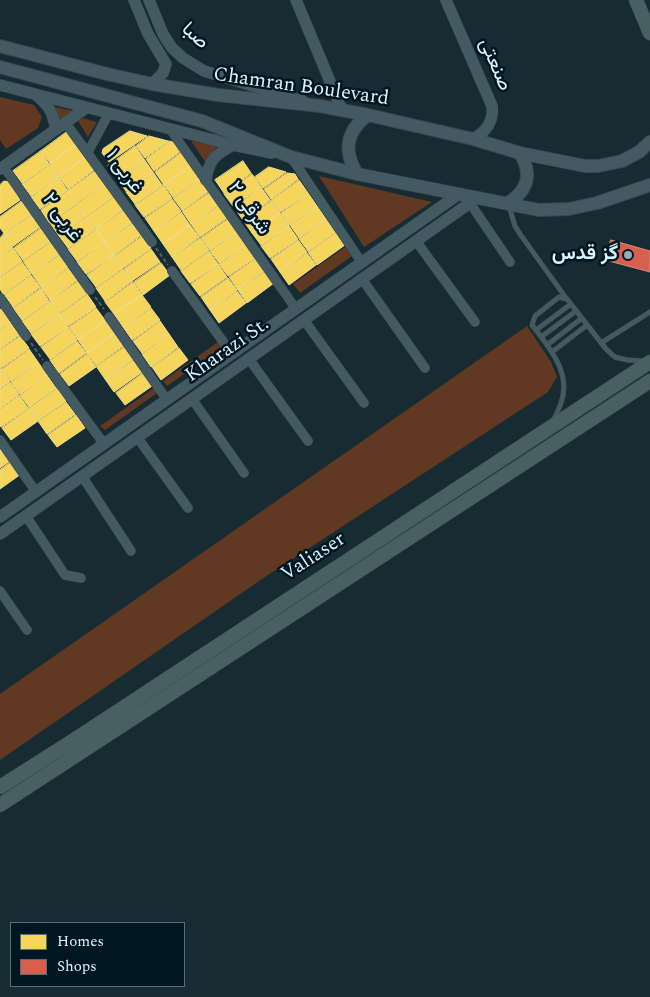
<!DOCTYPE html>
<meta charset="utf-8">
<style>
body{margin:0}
#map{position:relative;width:650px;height:997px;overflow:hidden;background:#172b32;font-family:Spectral,serif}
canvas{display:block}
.legend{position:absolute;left:10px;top:922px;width:175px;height:65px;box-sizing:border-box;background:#001721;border:1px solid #576f79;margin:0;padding:6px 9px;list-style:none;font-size:15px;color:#d9f3fe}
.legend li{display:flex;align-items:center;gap:10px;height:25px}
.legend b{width:25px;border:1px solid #576f79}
</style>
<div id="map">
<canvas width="650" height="997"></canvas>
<ul class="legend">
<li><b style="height:14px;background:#f6d55c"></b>Homes</li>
<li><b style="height:14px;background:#d6604d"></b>Shops</li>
</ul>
</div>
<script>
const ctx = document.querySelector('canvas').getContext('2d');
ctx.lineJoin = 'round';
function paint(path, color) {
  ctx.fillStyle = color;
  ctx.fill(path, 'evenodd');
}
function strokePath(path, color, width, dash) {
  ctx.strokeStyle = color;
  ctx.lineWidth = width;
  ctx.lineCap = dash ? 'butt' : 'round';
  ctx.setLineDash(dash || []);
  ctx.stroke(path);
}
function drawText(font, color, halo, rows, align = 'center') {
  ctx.font = font + ' Spectral,Vazirmatn,serif';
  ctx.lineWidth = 5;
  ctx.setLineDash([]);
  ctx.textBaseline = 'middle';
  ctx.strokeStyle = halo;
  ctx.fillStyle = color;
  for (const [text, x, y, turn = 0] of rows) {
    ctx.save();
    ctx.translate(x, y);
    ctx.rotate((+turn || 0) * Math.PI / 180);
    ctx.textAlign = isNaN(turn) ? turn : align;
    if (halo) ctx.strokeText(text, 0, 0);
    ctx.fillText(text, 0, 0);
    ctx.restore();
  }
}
paint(new Path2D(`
 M0,97L34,105L42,117L38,128L6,149L0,140Z
 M54,107L74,111L58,120Z
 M83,118L97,122L88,137L78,121Z
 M191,141L217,146L206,163Z
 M319,176L432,202L364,247Z
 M345,247L352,256L300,293L293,284Z
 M527,326L551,362L557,377L548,392L262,579L0,760V694Z
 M218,342L222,347L167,386L163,381Z
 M154,388L157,393L105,430L100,426Z`), '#613822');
const homes = new Path2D(`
 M68,131L77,144L50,163L41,151Z
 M130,131L147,136L109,162L102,153L103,149Z
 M149,136L168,141L145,158L136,146Z
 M169,141L176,143L181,151L154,171L146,159Z
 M77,144L86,157L59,176L50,163Z
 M135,146L144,159L117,178L108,166Z
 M41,151L49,164L22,183L13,171Z
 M182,152L191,165L164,185L155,172Z
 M86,157L95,169L68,189L59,176Z
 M144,159L153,172L126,191L117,179Z
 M243,161L251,173L224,193L215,180Z
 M50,164L59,177L31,196L22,184Z
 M191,165L200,178L173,197L164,185Z
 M269,167L286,172L263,188L255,177Z
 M96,170L105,183L77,202L68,190Z
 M153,172L162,185L135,204L126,192Z
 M287,173L295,174L298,179L271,199L264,189Z
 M252,174L261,187L233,206L224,194Z
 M59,177L67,190L40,209L31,197Z
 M200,178L209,191L182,210L173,198Z
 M299,180L308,193L280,212L271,200Z
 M4,181L9,182L20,200L0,214V185Z
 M105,183L114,196L86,216L77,203Z
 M163,185L172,198L144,217L135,205Z
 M261,187L270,200L243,220L234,207Z
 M68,190L77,203L49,223L41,210Z
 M210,192L219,204L191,224L182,211Z
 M308,193L317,206L289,225L281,213Z
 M114,197L123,209L96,229L87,216Z
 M172,199L181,211L154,231L145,218Z
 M22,201L31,214L4,233L0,228V217Z
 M271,201L280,213L252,233L243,220Z
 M77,204L86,216L59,236L50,223Z
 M219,205L228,217L200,237L191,224Z
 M317,206L326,219L299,238L290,225Z
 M123,210L132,222L105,242L96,229Z
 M181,212L190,225L163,244L154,231Z
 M280,213L289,226L261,245L252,233Z
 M31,215L40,227L12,247L3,234Z
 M87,216L95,229L68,248L59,236Z
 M229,218L238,231L210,250L201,238Z
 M326,219L335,232L308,251L299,239Z
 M132,223L141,235L114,255L105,242Z
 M190,225L199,237L172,257L163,244Z
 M289,226L298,239L270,258L261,246Z
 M41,228L50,241L23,260L14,248Z
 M96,229L105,242L77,261L68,249Z
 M238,231L247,244L219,263L210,251Z
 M336,232L345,245L317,265L308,252Z
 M3,235L12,248L0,257V238Z
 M142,236L151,248L123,268L114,256Z
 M200,238L209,250L181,270L172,257Z
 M298,240L307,252L280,272L271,259Z
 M50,242L59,254L32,274L23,261Z
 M105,242L114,255L86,274L77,262Z
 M247,244L256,257L228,276L219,264Z
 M13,248L22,261L0,276V257Z
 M151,249L160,262L132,281L124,269Z
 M209,251L218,264L190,283L181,271Z
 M307,253L316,265L289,285L280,272Z
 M59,255L68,267L41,287L32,274Z
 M114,255L123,268L96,287L87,275Z
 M256,258L265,270L238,290L229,277Z
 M22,262L31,274L3,294L0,289V277Z
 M161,263L170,275L143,295L134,282Z
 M218,264L227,277L200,296L191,284Z
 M68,268L77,280L50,300L41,287Z
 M123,269L132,281L105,301L96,288Z
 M265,271L274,283L247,303L238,290Z
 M31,275L40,287L13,307L4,294Z
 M228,278L237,290L210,310L201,297Z
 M78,281L87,293L59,313L50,300Z
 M133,282L142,295L114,314L105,302Z
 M41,288L49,301L22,320L13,308Z
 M237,291L246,303L219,323L210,310Z
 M87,294L96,307L68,326L59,314Z
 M142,295L151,307L123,327L114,314Z
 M50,301L59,314L31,333L22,321Z
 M96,308L105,320L78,340L69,327Z
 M151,308L160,320L132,340L123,327Z
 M1,309L10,322L0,329V310Z
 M59,314L68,327L40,346L31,334Z
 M105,320L114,333L87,353L78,340Z
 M160,321L169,334L142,353L133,341Z
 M10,322L19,335L0,349V330Z
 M68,327L77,340L50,359L41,347Z
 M114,333L123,346L96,365L87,353Z
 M169,334L178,347L151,367L142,354Z
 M20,336L29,348L1,368L0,366V350Z
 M77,341L86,353L59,373L50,360Z
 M124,347L133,359L105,379L96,366Z
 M179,348L188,360L161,380L152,367Z
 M29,349L38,362L11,381L2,369Z
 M87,354L96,367L69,386L60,374Z
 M133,360L142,372L114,392L105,379Z
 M38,362L47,375L20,394L11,382Z
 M1,368L10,381L0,388V369Z
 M143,373L152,386L125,405L116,393Z
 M47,375L56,388L29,407L20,395Z
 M10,382L19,394L0,408V389Z
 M57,388L66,401L38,420L29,408Z
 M19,395L28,408L1,427L0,426V409Z
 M66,402L75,414L47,434L38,421Z
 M29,408L38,421L11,440L2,428Z
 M76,415L85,428L57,447L48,435Z
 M2,448L11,460L0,468V449Z
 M12,461L21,474L0,489V470Z`);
paint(homes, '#f6d55c');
strokePath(homes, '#edde8d', 1);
const shops = new Path2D(`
 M611,240L650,251V272L605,260Z`);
paint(shops, '#d6604d');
strokePath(shops, '#d78c82', 1);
const service = new Path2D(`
 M509,206L515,226L520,234L566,298
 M536,330L571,304
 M541,337L576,311
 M601,343L650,312
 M547,345L582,318
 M552,352L587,325
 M553,421C556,415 559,409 561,403C572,373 549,347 532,325L535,316L559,297L567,299L606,349L615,357L627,360L644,361`);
const minor = new Path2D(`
 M65,122L152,242
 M170,129L296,309
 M88,152L109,113
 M291,157L362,263
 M3,166L90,290
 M470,203L510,262
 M416,241L475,322
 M172,271L232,354
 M362,279L425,368
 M0,298L26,336
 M109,317L167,400
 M304,320L364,403
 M249,359L308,441
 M47,366L104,444
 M192,399L244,473
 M137,437L188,508
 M0,440L36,492
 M82,476L131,551
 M26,516L65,575L81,578
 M0,591L27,630`);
const tertiary = new Path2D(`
 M134,0L148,34L166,64L163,73L152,84
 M149,0L163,34L172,48L183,58L204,71L303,101
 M296,0L342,110
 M446,0L492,106C494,121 486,132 473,139
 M0,85L233,145L272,153
 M36,95C50,107 52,111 56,129
 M0,169L86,108
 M206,180C209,159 215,155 233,145
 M0,517L459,194
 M0,534L477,198`);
const secondary = new Path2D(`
 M0,46L107,74L152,84L218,95L320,106L368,115L473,139L520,153L585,166H598L622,161L639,152L650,142
 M0,67L202,121L291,157L357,174L539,210L569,209L597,203L650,185
 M357,174C343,151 346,131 368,115
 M508,203C529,190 532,173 520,153`);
const primary = new Path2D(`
 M636,0L650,33
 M0,787L74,740L650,362
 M0,805L650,381`);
strokePath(service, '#39484e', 5.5);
strokePath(minor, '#39484e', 10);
strokePath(tertiary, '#39484e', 12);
strokePath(secondary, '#39484e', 14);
strokePath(primary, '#39484e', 15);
strokePath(new Path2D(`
 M156,248L168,265
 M95,297L104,309
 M31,343L43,360`), '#4e6168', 2, [4, 2.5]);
strokePath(service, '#445a63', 4.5);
strokePath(minor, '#445a63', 9);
strokePath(tertiary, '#445a63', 11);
strokePath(secondary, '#445a63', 12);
strokePath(primary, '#466064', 14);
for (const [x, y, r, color] of [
 [628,255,5,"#95adb7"]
]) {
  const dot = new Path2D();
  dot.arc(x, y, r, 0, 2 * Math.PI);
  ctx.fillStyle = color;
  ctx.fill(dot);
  strokePath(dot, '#001721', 2);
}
drawText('20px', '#d9f3fe', '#001721', [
 ["صبا",194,37,43],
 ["صنعتی",494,65,67],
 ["Chamran Boulevard",301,88,8],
 ["۱ غربی",123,172,54],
 ["۲ شرقی",248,209,55],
 ["۲ غربی",61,218,55],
 ["Kharazi St.",228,351,-35],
 ["Valiaser",314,558,-33]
]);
drawText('bold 20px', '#d9f3fe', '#001721', [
 ["گز قدس",618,255]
], 'right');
</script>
